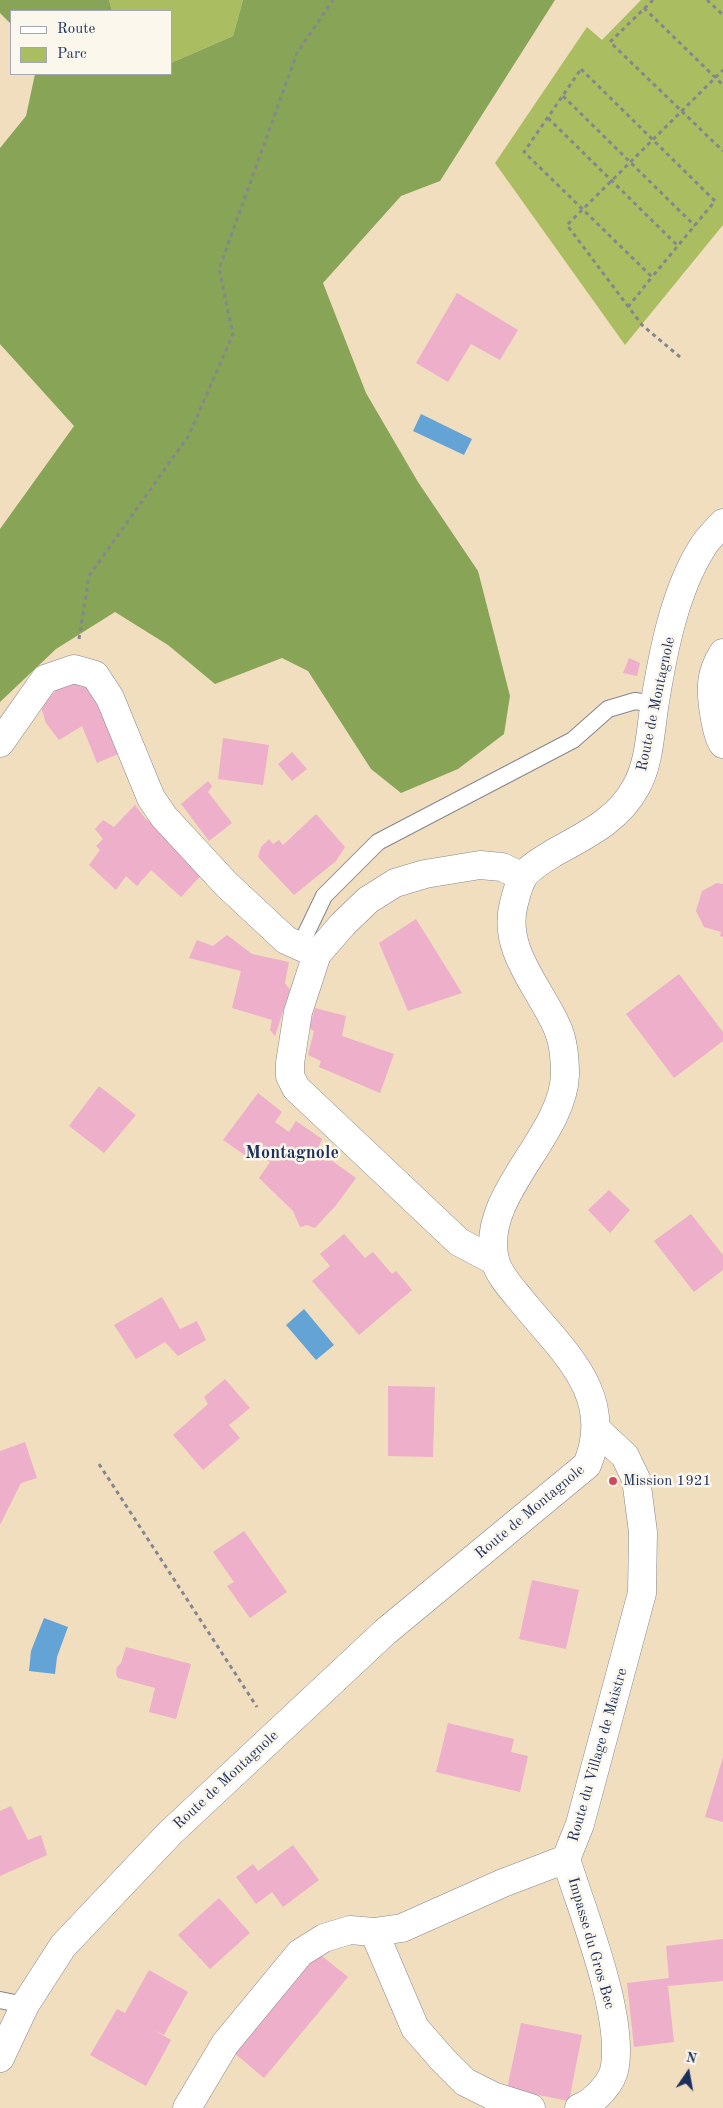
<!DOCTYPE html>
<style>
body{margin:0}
#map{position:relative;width:723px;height:2108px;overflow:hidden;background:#f1debf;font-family:"Old Standard TT",serif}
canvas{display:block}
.legend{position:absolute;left:10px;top:10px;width:162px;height:65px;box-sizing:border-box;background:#fbf7ec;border:1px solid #a1a7b3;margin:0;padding:6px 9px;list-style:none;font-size:15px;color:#1b2f5e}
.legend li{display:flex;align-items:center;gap:10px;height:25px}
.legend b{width:25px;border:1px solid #a1a7b3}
.north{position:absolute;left:663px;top:2048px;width:50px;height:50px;-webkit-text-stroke:4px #fbf7ec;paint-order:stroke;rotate:12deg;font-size:14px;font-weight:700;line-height:20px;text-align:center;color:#1b2f5e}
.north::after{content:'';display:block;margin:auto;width:18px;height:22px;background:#1b2f5e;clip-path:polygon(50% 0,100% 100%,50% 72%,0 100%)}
</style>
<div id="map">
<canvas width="723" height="2108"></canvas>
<ul class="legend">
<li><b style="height:6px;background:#fff"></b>Route</li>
<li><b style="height:14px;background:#aabd61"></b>Parc</li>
</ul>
<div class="north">N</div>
</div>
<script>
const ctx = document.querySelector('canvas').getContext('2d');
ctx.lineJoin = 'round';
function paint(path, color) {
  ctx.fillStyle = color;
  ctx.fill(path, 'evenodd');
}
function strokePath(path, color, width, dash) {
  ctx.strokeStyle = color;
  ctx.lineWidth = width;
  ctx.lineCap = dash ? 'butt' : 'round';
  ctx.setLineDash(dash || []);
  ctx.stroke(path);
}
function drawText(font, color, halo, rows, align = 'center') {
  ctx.font = font + ' "Old Standard TT",serif';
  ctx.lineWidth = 5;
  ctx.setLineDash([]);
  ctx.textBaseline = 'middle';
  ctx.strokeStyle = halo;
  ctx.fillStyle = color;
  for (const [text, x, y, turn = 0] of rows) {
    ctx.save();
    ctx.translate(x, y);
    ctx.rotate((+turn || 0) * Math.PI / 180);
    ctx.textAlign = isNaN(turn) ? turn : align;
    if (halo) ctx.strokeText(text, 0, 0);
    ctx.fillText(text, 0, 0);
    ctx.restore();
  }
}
paint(new Path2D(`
 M109,0H243L233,36L171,63V11H112Z
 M641,0H723V225L625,345L495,163L587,27L602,40Z`), '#aabd61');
paint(new Path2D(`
 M0,0H109L112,11H11V24L0,13Z
 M243,0H555L440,181L401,196L323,283L366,393L418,482L478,571L510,696L504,734L458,769L401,793L371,769L308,671L282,658L215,684L168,645L115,612L56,649L0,702V529L74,426L0,344V148L26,116L35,74H171V63L233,36Z`), '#87a457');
paint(new Path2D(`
 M421,414L472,439L464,455L413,431Z
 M304,1309L334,1345L316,1360L286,1325Z
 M44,1618L68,1627L57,1657L55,1674L29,1671L31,1651Z`), '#63a3d6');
paint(new Path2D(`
 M457,293L518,330L500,360L471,344L448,382L416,363Z
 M629,658L640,663L637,676L623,673Z
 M91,679L118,754L97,763L82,726L59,740L46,723L41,707L59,687Z
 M223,738L269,745L263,785L218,779Z
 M292,752L307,769L292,781L278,764Z
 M208,781L212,786L208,792L232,823L209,841L181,804Z
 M135,805L145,818L203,873L181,897L151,870L137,886L126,876L116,890L89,865L100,850L96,846L103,839L95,829L103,820L114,827Z
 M316,814L345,847L336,861L294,895L258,857L261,847L269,839L273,844L279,840L283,845Z
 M717,883L723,884V937L720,936L721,932L704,927L696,911L702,891Z
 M416,919L462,993L408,1011L379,943Z
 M227,935L252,954L289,962L285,983L290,990L275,1036L270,1030L272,1020L232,1008L241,971L189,958L197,940L213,946Z
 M679,974L723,1032V1041L674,1078L626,1014Z
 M315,1008L346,1016L342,1036L394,1054L380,1093L319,1067L321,1061L308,1055L314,1031L309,1028Z
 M99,1086L136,1115L104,1153L69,1126Z
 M258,1093L282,1112L275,1122L289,1132L296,1121L322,1139L317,1150L356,1178L337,1204L315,1228L307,1225L300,1227L293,1211L259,1178L270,1162L256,1151L249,1158L223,1140Z
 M609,1190L630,1210L610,1233L588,1210Z
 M691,1214L723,1255V1270L694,1292L654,1241Z
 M344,1234L365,1258L373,1252L392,1274L396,1271L412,1290L359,1335L312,1281L330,1266L320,1254Z
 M162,1297L180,1329L197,1321L206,1340L178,1356L165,1342L136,1359L114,1325Z
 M225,1379L250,1408L229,1425L240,1438L203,1470L173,1435L208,1404L204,1397Z
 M388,1386L435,1387L433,1457L388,1456Z
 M25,1442L37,1478L21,1483L0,1525V1451Z
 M244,1531L287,1592L250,1618L227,1586L234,1582L213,1552Z
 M532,1580L579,1590L566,1649L519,1639Z
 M126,1647L191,1664L176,1719L149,1712L155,1688L118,1678L116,1674L117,1667L121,1663Z
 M448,1723L514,1739L511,1752L528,1756L520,1792L436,1772Z
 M723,1757V1822L705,1817Z
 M11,1806L28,1840L41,1835L47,1855L0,1876V1811Z
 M293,1845L319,1880L283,1907L272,1892L256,1904L236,1877L253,1864L258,1871Z
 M219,1898L250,1933L210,1969L178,1935Z
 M723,1939V1981L668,1986L674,2042L634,2047L627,1983L669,1978L666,1946Z
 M317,1952L348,1977L264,2078L233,2052Z
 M149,1970L188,1992L164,2035L152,2029L171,2040L146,2086L90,2055L117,2009L125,2013Z
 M521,2023L582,2035L569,2101L507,2089Z`), '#edafca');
const lane = new Path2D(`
 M300,946L324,896L378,842L573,740L608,709L635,701L654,704
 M0,2000L25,2005`);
const street = new Path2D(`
 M723,653C717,662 712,675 712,686C711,698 716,735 723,744
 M0,743L45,679L74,669L95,675L110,698L151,798L164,817L226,884L286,940L317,954
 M495,1261L459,1242L296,1088L290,1076V1063L298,1012L317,954L343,924L368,900L395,883L425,874L480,865L502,867L523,877
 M566,1859C583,1914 623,2011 615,2066C613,2083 594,2102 579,2108
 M374,1932L415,2028L443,2060L465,2082L493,2096L531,2108
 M187,2108L225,2044L300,1953L324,1938L350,1930L374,1932L402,1928L503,1883L566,1859L580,1824L642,1593L643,1532L636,1479L625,1456L596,1429`);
const secondary = new Path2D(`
 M0,2058L25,2005L63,1946L170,1833L385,1632L587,1465C617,1394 561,1350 521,1300C512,1289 498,1274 495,1260C479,1196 563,1137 565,1075C565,1060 564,1042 557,1027C540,988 501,949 514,903C516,895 519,884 523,877C530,866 546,858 557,851C588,834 619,819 636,787C649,764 650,735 654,708C662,657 674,592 702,548C707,539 716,531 723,523`);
strokePath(lane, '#86868e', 18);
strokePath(street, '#86868e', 29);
strokePath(secondary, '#86868e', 29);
strokePath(new Path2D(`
 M653,0L610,42L723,151
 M707,0L723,15
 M644,8L723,85
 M581,69L715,201L652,277L524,152Z
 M563,96L695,226
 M548,118L678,246
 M628,307L652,277
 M680,357L642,325L567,225L723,70
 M79,639L89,576L189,435L233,334L219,269L297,53L333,0
 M99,1464L257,1707`), '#86868e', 3, [4, 4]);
strokePath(lane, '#fff', 16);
strokePath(street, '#fff', 28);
strokePath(secondary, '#fff', 28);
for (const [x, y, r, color] of [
 [613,1481,5,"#d1495b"]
]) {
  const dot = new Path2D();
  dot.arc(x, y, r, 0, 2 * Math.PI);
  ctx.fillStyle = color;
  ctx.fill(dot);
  strokePath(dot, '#fbf7ec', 2);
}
drawText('15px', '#1b2f5e', '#fbf7ec', [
 ["Route de Montagnole",656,704,-78],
 ["Route de Montagnole",530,1512,-40],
 ["Route du Village de Maistre",598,1755,-74],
 ["Route de Montagnole",226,1780,-43],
 ["Impasse du Gros Bec",591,1943,74]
]);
drawText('15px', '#1b2f5e', '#fbf7ec', [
 ["Mission 1921",623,1481]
], 'left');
drawText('bold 18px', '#1b2f5e', '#fbf7ec', [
 ["Montagnole",292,1153]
]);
</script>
